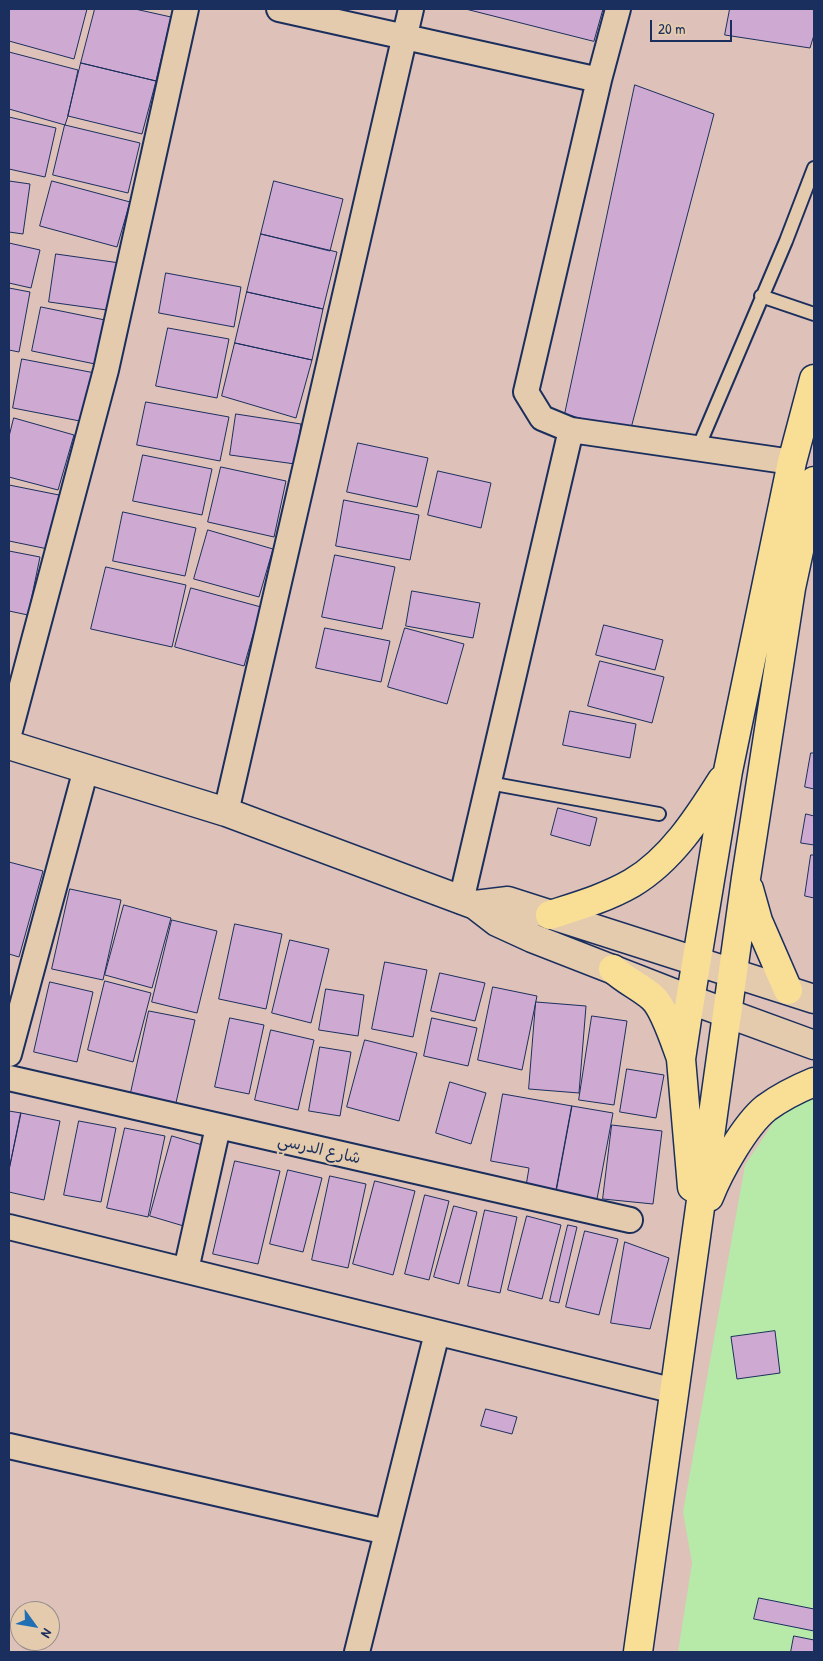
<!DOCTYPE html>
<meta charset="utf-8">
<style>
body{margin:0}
#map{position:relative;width:823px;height:1661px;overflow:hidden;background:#dec1b8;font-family:"Patrick Hand",sans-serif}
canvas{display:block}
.frame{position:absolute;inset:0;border:10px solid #1b2f5e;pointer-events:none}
.north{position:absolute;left:10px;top:1601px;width:50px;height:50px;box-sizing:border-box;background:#e5cbad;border:1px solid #948d8d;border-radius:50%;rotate:122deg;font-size:14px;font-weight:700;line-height:20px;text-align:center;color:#1b2f5e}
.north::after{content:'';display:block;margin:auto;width:18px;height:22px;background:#1f6fb2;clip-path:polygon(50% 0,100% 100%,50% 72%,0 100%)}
.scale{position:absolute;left:650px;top:20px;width:82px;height:22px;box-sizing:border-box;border:2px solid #1b2f5e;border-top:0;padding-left:6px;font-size:15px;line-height:18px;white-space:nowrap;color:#1b2f5e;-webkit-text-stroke:4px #e5cbad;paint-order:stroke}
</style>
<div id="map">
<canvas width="823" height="1661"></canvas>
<div class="frame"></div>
<div class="north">N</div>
<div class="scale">20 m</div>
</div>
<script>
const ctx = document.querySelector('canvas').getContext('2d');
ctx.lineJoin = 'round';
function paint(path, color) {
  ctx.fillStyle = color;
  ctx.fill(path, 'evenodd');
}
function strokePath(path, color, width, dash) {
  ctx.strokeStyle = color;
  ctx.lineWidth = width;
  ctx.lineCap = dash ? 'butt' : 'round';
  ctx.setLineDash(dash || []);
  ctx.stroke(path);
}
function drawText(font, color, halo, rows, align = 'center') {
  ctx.font = font + ' "Patrick Hand","Playpen Sans Arabic",sans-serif';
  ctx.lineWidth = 4;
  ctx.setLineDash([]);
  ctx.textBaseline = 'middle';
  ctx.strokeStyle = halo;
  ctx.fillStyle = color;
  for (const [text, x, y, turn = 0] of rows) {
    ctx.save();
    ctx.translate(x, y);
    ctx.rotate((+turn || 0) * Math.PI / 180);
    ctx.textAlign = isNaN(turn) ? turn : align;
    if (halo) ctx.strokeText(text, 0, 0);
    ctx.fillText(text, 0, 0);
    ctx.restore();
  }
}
paint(new Path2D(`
 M814,1091V1652H678L692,1563L683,1512L745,1165L777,1117Z`), '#b7e9a9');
const building = new Path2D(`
 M9,9H87L74,59L9,41Z
 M95,9H135L171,17L156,81L81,63Z
 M466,9H603L594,41Z
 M730,9H814V35L810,48L725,35Z
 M9,52L78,70L68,116L65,125L9,109Z
 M81,63L156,81L142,134L68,116Z
 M635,85L714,114L630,432L565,414Z
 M9,117L56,128L45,177L9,169Z
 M65,125L140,143L128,193L53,175Z
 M9,181L30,184L23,234L9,232Z
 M52,181L130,202L117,247L40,226Z
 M274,181L343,199L330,251L261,234Z
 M261,234L337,252L323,309L247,292Z
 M9,243L40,250L31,288L9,283Z
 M56,254L120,263L114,311L49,302Z
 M166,273L241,287L234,327L159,313Z
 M9,288L30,292L19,352L9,350Z
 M247,292L323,309L312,360L235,343Z
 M41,307L105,320L95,364L32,351Z
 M168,328L229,339L217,398L156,386Z
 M235,343L312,360L296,418L222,396Z
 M22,359L95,373L85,422L13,408Z
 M146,402L229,417L220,461L137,445Z
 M236,414L301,424L295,464L230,455Z
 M14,418L74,435L58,490L9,477V437Z
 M358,443L428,458L417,507L347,492Z
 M143,455L212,469L202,515L133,501Z
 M221,467L286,481L274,537L208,522Z
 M438,471L491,483L481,528L428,515Z
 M9,485L59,495L48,549L9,541Z
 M344,500L419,515L410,560L336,546Z
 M123,512L196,528L185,576L113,561Z
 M208,530L273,549L259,597L194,579Z
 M9,551L40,557L28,615L9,611Z
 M335,555L395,567L382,629L322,617Z
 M106,567L186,585L172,647L91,629Z
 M191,588L261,607L244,666L175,647Z
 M412,591L480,603L473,638L406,626Z
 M604,625L663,640L655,670L596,655Z
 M325,628L390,641L381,682L316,668Z
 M405,628L464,644L447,704L388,687Z
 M600,661L664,677L652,723L588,706Z
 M570,711L636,724L630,758L563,745Z
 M811,753H814V789L805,787Z
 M558,808L597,818L590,846L551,835Z
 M806,814L814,816V845L801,843Z
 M811,855H814V898L805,896Z
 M9,862L43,871L19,957L9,954Z
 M70,889L121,900L103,980L52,969Z
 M124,905L171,918L152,988L105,975Z
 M172,920L217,931L197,1013L152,1002Z
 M235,924L282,934L266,1009L219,999Z
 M290,940L329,949L311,1023L272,1013Z
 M385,962L427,970L413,1037L372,1029Z
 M440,973L485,983L475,1021L431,1011Z
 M105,981L151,993L133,1062L88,1050Z
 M50,982L93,992L77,1062L34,1052Z
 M493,987L537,996L522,1070L478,1060Z
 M326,989L364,995L358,1036L319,1030Z
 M536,1002L586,1006L579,1093L529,1089Z
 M149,1011L195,1020L175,1107L130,1097Z
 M592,1016L627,1021L614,1105L579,1100Z
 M230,1018L264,1025L249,1094L215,1087Z
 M432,1018L477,1028L468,1066L424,1056Z
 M271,1030L314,1040L298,1110L255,1100Z
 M365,1040L417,1053L399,1121L347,1107Z
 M320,1047L351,1052L340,1116L309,1111Z
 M627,1069L664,1075L656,1118L620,1112Z
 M450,1082L486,1093L471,1144L436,1133Z
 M503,1094L572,1106L556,1192L526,1186L529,1168L491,1161Z
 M572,1106L613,1113L597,1199L556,1192Z
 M9,1111L21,1113L9,1170Z
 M21,1113L60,1121L44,1200L9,1192V1170Z
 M79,1121L116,1128L101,1202L64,1195Z
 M612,1125L662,1131L653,1204L603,1199Z
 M125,1128L165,1136L148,1217L107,1208Z
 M172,1136L209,1147L187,1227L150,1216Z
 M235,1161L280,1171L258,1264L213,1254Z
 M288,1170L322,1178L303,1252L270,1244Z
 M330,1176L366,1184L348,1268L312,1260Z
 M375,1181L415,1191L393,1275L353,1264Z
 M425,1195L449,1201L429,1280L405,1274Z
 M454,1206L477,1212L459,1284L434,1277Z
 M485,1210L517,1217L500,1293L468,1286Z
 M527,1216L561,1225L542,1299L508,1290Z
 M568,1225L577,1227L559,1303L550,1301Z
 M585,1231L618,1239L599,1315L566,1307Z
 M625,1242L669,1258L650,1329L611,1323Z
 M775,1331L780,1373L737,1379L731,1337Z
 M486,1409L517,1417L512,1434L481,1426Z
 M759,1598L814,1609V1631L754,1619Z
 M794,1636L814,1640V1652H791Z`);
paint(building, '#cea9d2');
strokePath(building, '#1b2f5e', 1);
const service = new Path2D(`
 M761,296L814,314
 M698,448L786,241L814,168
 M489,783L659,814`);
const minor = new Path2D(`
 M279,9L599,80L618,9
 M571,430L792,462
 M9,734L106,370L186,9
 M226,812L411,9
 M461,901L571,430L542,418L526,392L599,80
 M9,1054L86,769
 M9,1078L630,1220
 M9,1227L675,1391
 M186,1270L218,1127
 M9,1446L387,1532
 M357,1652L437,1333`);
const tertiary = new Path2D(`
 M9,745L226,812L475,905L497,922L532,938L691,1000L814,1045
 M475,905L508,901L814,999`);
const primary = new Path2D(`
 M749,889L758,921L788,990
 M550,915C578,906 606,898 632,883C671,860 698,818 722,780
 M613,969C625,980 640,987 652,997C664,1007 675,1042 681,1058
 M692,1187L681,1059L687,1019L728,771L792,462L814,379
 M709,1197C719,1171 745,1125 766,1108C781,1097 797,1089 814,1082
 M638,1652L746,878L791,588L814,481`);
strokePath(service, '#1b2f5e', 16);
strokePath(minor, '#1b2f5e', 28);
strokePath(tertiary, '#1b2f5e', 31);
strokePath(primary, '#1b2f5e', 31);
strokePath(service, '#e5cbad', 12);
strokePath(minor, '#e5cbad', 24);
strokePath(tertiary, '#e5cbad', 28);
strokePath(primary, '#f9df96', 28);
drawText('16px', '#1b2f5e', '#e5cbad', [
 ["شارع الدرسي",319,1150,13]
]);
</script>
